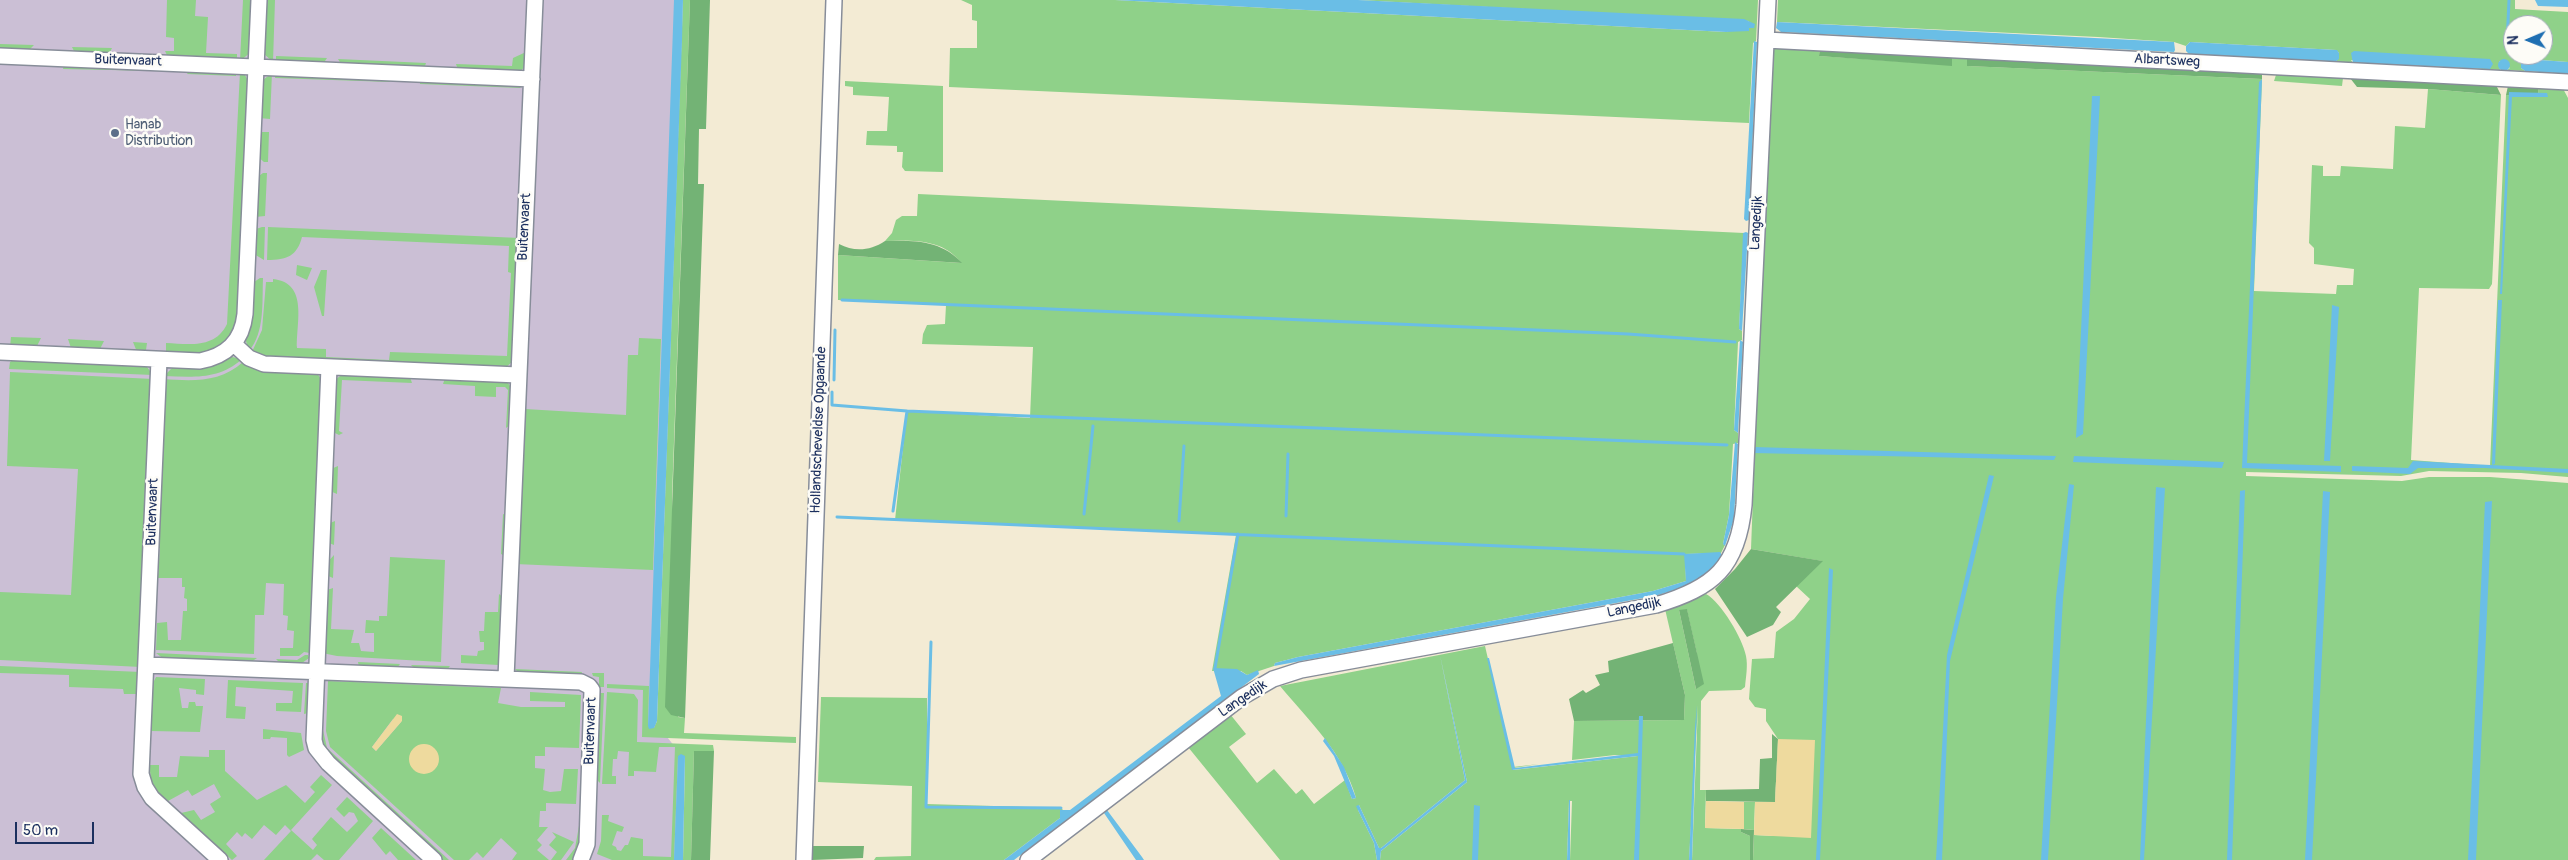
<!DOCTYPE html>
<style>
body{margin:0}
#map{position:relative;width:2568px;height:860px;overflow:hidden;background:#f3ebd4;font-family:Pangolin,sans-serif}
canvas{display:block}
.north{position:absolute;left:2503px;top:15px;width:50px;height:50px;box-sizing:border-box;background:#fdfcf7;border:1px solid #a3aaba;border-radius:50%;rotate:269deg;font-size:14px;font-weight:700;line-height:20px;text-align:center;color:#1b2f5e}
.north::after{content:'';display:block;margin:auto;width:18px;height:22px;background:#1f6fb2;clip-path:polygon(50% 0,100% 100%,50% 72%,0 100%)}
.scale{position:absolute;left:15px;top:822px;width:79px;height:22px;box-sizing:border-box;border:2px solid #1b2f5e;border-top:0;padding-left:6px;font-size:15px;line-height:18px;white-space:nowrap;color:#1b2f5e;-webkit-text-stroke:4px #fdfcf7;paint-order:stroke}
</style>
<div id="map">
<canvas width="2568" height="860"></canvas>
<div class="north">N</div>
<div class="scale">50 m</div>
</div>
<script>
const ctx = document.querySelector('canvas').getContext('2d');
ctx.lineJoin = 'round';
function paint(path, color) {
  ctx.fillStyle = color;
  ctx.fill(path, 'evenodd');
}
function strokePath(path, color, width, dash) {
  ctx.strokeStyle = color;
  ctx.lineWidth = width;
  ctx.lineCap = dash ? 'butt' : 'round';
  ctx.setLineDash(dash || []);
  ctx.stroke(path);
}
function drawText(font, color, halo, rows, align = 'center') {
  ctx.font = font + ' Pangolin,sans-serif';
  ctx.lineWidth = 5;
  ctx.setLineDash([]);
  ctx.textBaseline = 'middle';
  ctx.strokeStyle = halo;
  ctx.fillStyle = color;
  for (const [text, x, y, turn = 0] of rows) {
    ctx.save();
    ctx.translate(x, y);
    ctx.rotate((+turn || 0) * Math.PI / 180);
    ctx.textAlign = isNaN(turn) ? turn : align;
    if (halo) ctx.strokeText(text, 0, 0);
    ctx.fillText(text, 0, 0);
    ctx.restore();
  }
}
paint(new Path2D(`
 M0,0H679L653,719L682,756L678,860H0Z`), '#cbbfd5');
paint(new Path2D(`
 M167,0H196L195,16L208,17L206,53L237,54V62L168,57L165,51H174V38L166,37Z
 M243,0H254L251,52L240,61Z
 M264,0H275L273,62L263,53Z
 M683,0H690L672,497L678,717L685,718L684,733L796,737V743L642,737L643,690L607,688V684L649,686L648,726L654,728L657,721Z
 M961,0H1115L1726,32L1749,24V21L1358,0H1758L1756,41L1753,43L1749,123L949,87L950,48H977V21L972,20V5Z
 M1778,0H2515V9L2568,12V62L2526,59L2521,63V68L2525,71L2507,70L2510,68L2499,61L2500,70L2351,60L2353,63L2335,62L2339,58V53L2336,50L2190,42L2186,46L2174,42L2098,37L1777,22ZM2513,25H2543V55H2513Z
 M0,44L34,45L27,52L0,51Z
 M1820,46L1819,56L1951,65L1952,55H1967L1968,66L2262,79L2254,291L2336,294L2337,285H2353L2354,269L2314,264V248L2309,243L2312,165L2323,166V176H2340L2341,166L2393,169L2395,126L2425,128L2428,89L2501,95L2492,284L2489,289L2419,288L2411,460L2490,466L2506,95L2538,97L2539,84L2561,85L2568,98V477L2521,473L2429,471L2401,476L2246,472V476L2402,481L2429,477H2490L2568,483V860H1753L1754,835L1774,836L1778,739L1766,721V709L1755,707L1749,699L1752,659L1774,658L1776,632L1794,619L1810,599L1796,586L1822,561L1751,549L1770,52L1775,47Z
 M72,47L112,48L109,54L75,53Z
 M526,52V65L520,72L458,70L456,64L512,66L513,58Z
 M276,56L327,58L323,64L276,63Z
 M338,59L426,63L424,69L341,64Z
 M64,65L156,68L158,71L63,69Z
 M190,70L236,71V76L187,74Z
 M2283,71L2343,78L2342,86L2274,81L2276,75Z
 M240,72L245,75L249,83L240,311L235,334L211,354L166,352V343C189,344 215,349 227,324Z
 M272,73L270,119L259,118L263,80Z
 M276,73L390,79V82L275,78Z
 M420,79L516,84L521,88L420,84Z
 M845,81L943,86V172L905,171L902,167L903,152H897V146L866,145L867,131H887L889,97L853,95V87L845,86Z
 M258,132H269L268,162H264L257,156Z
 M263,173H267L265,216L255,217L256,178Z
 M918,194L1744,233L1739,329L1742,331V340L1738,342L1734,430L1738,433V443L1733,444L1729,515L1723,544L1725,545L1721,553L1685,554L1686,581L1653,591L1298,657L1275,663L1274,666L1247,675L1241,671H1212L1236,535L895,520L907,411L1030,418L1033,347L922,344L923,334L927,325L945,324L946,305L838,300V255L961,263C944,239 911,240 885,241L892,233L896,220L902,216H917Z
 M262,227H265L264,260L254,254L256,229Z
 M268,227L520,238L513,361L504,369L264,359L251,354L262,330L266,282H273V279C309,283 296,323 297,348L326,349V357L389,360L390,352L507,356L511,273L508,272L509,246L302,237C297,256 287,260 267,260Z
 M297,265L312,268L307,280L296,275Z
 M321,270H327L324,316H322L314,287Z
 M260,278H263C262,302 265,332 249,351L245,338L254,282Z
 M11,337L41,338L37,346L10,347Z
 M639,338L661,339L653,570L515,564L522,412L525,409L626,415L628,355H638Z
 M68,339L104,341L100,349L71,348Z
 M133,342L147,343L146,350L137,352Z
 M232,357L242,359C219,380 193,377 164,376L173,367Z
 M13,360L140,364L147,367L153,375L9,369L10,362Z
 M243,362L317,373L323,382L310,653L304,652L299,656H280V648H293L294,631L287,630L288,616L283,615L284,584L266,583L264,615H255L254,654L156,650L157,623L167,622L168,640H181L183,611H187V599L184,598L185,587H182V578H158L160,548H156L163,379C192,381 220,383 243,362Z
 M10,372L153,379L141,667L0,660V592L71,595L78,469L7,466Z
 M344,373L410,377L412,383L342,380L339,431L343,433L339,435L333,432L335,380Z
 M445,378L508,383L512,389L510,425L506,428L508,390L505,387H496V397L475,396V386L443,384Z
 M338,466L337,494L330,491L331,469Z
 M503,514L506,515L503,555L501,554Z
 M335,521L334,545L329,543L330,523Z
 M334,555L333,578L326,575L325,565Z
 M390,557L445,560L441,662L337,656L322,653L327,590L333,588L331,629L354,630L351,643H359L361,651L374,652V633H365L366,620L379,621V616H387Z
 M499,594L504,598L499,665L461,663V655L477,656L478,651L484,650V642H480L479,631H484L485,612H498Z
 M1706,594C1721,602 1743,639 1746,656C1748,666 1746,676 1745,687L1741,690L1709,691L1701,701L1700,790H1706L1705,828L1741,829V832L1750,836V860H1692L1698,705L1689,860H1570L1572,801H1569L1567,860H1380L1381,851L1467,782L1440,655L1465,780L1381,848H1379L1359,805L1358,810L1374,843L1377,860H1280L1188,747L1230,714L1246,734L1229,747L1257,783L1274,769L1296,794L1302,789L1314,804L1345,780L1352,799L1356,798C1343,752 1310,722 1280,686L1485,646L1513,767L1539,764L1513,768V770L1638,756L1615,755L1572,760L1574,721L1684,720L1685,695L1665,609ZM1679,610H1687L1697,654L1696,689Z
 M156,653L257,658L251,662L164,659Z
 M305,655H308L309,658L302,663L281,664L276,659L297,660Z
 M358,662L400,664L397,668L359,667Z
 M411,665L450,666L447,670L415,669Z
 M0,666L141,672L140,694H124L123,689L69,687V675L0,673Z
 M515,669L582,672L581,675L518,672Z
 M592,673H604V687H599V677L593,676Z
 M156,677L205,679L204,695L196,694V690L179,688L182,708H188L189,702H195L196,706H203L200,732L151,731L153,683Z
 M228,680L303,683L301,712L276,711V703H292L293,691L236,687L235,706L246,707L245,719L226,718Z
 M324,681L323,730L327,748L449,860H442L332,761L319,741Z
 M328,681L501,688L498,703L521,707H565V702L530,701V692L581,695L579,748L545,747V756H535V768L545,769L543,790L550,792L561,791L564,769H578L576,804L546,803V811H540L539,827H548L537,840L542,845L537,850L549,860H512L517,853L501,838L483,858L477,852L469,860H454L330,747L326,731ZM393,719L401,722L376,751L372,747Z
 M306,683H309L308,713L304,714Z
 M607,692L634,694L638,700L637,742L713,745L714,751H694L691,860H683L685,757L678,756L674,860H612L597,854L601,841L602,815H609L608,821L624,827L622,832L617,831L612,845L616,847L617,850L621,851L625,845H628L631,837L643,839V856L671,857L675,747H659L656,772L634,771V776H628L629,752L618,751L617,759H613L612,776H616V784H602Z
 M599,693H604L600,783L596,779Z
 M821,697L927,698V804L1061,808L1063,810L1060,811V818L1004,860H874L876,857L911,856L912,786L818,782Z
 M263,729L301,733L304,750L289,757L287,755V738L271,737L270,739H263Z
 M209,750H225V771L257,800L286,785L305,803L315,792L310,787L321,775L332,785L291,830L313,850L317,845L312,839L331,817L347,832L358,821L354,813L349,812L344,817L336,809L347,797L373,821L339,860H324L317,854L311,860H264L291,831L285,825L276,835L264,825L252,839L245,833L242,837L237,832L226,844L237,856L232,860L181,813L194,810L201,820L215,812L210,804L221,797L214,784L192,796L188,790L168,801C155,792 149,781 150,765H159V777H177L180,756L209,757Z
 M1744,802H1755L1754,830L1744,829Z
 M579,826L583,832L576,855L572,860H566L575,848Z
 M381,828L416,860H398L390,851L386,855L372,838Z
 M552,832L574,842L561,860H551L557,852L549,845L556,837Z`), '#8fd189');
paint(new Path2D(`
 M690,0H710L706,129H699L698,184H704L685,718L671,715L665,707Z
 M1820,46L1952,55V66L1819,56Z
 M1967,55L2262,69V79L1967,66Z
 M2351,75L2496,85L2501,95L2428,89L2357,87L2350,78Z
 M2539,84L2538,97L2506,95L2508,86Z
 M885,241C913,240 942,240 962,263L838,255L839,244C854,252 870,251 885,241Z
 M1751,549L1823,561L1776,607L1781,612L1773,625L1747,637L1715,589L1735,569Z
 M1687,609L1704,684L1696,689L1679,610Z
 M1673,643L1685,695L1684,720L1574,721L1569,699L1583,690L1586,693L1600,685L1595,675L1609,672L1608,661Z
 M1772,734L1778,739L1775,802L1706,801V790L1759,789L1760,759L1772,758Z
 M694,751H714L710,860H691Z
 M1741,829L1754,830L1753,860H1750V836L1741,832Z
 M813,846H864L863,858L812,860Z`), '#73b375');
paint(new Path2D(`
 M397,714L402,716V721L376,751L372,747Z
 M1778,739L1815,740L1811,838L1754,835L1755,802H1775Z
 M409 759a15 15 0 1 1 30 0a15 15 0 1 1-30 0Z
 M1706,801L1744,802V829L1705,828Z`), '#eeda9e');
paint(new Path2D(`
 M674,0H683L682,41L657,721L654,728L649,729L648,726Z
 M1115,0H1358L1744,19L1755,24L1754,28H1749V31L1726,32Z
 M2535,0H2568V7L2538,6Z
 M1777,22L2174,42L2175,50L2174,52L1781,32L1776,28Z
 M1754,41L1757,42L1749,220L1746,221L1744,219Z
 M2190,42L2337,50L2339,53V59L2335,62L2189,54L2186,51V46Z
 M2354,51L2490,59L2493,64L2490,69L2353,63L2351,53Z
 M2498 65a6 6 0 1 1 12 0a6 6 0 1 1-12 0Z
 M2526,59L2568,62V74L2525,71L2521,68V63Z
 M2262,79L2247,463L2341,466V472L2242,468L2259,82Z
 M2509,92L2547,93L2548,97H2512L2502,294H2500Z
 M2092,96H2100L2083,434L2076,438Z
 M1746,232L1748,233L1742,331L1739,329L1743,233Z
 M2498,300H2502L2495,464L2492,465Z
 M2332,305L2339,307L2330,461H2324Z
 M1740,340L1743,342L1738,433L1734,430Z
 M1735,442L1738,444L1734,519L1725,546L1723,544L1729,515Z
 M1754,447L2056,456L2054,460L1754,453Z
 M2074,456L2224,462L2222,468L2073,462Z
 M2413,461L2568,469V473L2485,468H2418L2410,474L2352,471V466L2408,468Z
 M1989,475L1994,476L1950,661L1942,860H1936L1947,655Z
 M2069,484L2074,485L2063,599L2048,860H2041L2056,597Z
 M2156,487L2165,488L2144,860H2140Z
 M2245,490L2232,860H2227L2240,491Z
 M2323,491L2330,492L2312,860H2305Z
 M2492,501L2476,860H2468L2485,502Z
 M1720,552L1722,555C1706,580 1681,589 1654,596L1274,666L1275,663L1298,657L1653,591L1686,581L1684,554Z
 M1829,568L1833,570L1820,860H1816Z
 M1440,655L1467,782L1381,851L1380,860H1377L1374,843L1356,806L1359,805L1379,848H1381L1465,780Z
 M1487,658H1489L1515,768L1638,753L1639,716H1643L1639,860H1634L1638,756L1512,770Z
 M1213,668L1237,669L1247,675L1258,670L1259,674L1014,860H1004L1060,818V810H1070L1221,696Z
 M1697,705L1692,860H1689L1695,727Z
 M1325,738L1344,767L1356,798L1352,799L1334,756L1323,741Z
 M681,754L685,756L683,860H674L678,756Z
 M1570,800V860H1567L1569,800Z
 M1474,805L1480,806L1478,860H1472Z
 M1107,810L1142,857L1144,860H1136L1104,813Z`), '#6abee6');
strokePath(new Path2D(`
 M2507,44L2509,0
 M842,300L1628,334L1735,342
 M834,380L835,330
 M832,392V405L907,411
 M893,511L907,411L1727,445
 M1084,514L1093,426
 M1286,516L1288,454
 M837,517L1684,554
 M1179,521L1184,446
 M931,642L926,807L1061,808
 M1215,668L1238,534`), '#6abee6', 3);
const minor = new Path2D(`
 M1766,40L2568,82
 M0,56L532,79
 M235,345L249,358L264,364L518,375
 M0,352L200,361C226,356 242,342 245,314L259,0
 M159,360L141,774L145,787L152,798L220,860
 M329,367L314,740L316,748L328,763L434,860
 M146,665L581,682L589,686L592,690L587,844L581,860
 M506,678L535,0
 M804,860L834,0
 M1028,860L1242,697L1273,679L1301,670L1656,605C1714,588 1738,567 1744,505L1768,0`);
strokePath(minor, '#878d99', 18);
strokePath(minor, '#fff', 15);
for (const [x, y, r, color] of [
 [115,133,5,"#5c6f8a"]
]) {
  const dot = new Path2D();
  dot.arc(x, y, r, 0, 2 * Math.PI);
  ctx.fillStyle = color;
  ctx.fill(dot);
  strokePath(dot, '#fdfcf7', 2);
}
drawText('14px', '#1b2f5e', '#fdfcf7', [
 ["Buitenvaart",128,61,2],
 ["Albartsweg",2167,61,3],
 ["Langedijk",1757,223,-87],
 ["Buitenvaart",525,227,-87],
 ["Hollandscheveldse Opgaande",819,430,-88],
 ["Buitenvaart",153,512,-88],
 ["Langedijk",1634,608,-12],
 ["Langedijk",1243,699,-34],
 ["Buitenvaart",591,731,-88]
]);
drawText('14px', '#4e5e75', '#fdfcf7', [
 ["Hanab",125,125],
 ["Distribution",125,141]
], 'left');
</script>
